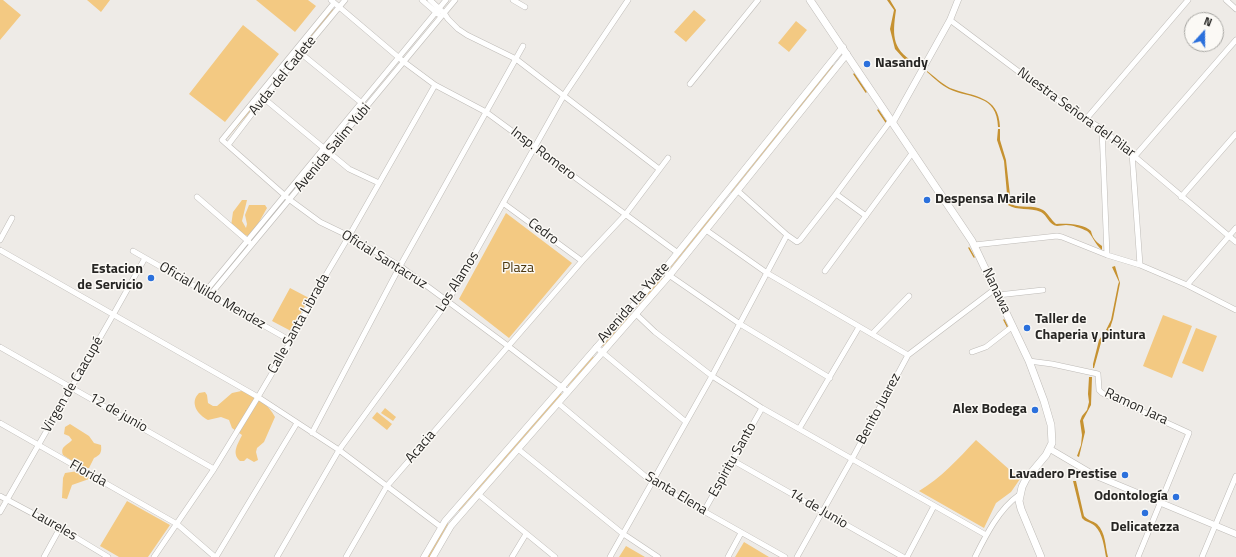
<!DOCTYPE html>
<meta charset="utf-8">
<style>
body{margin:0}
#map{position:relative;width:1236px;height:557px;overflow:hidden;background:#eeebe7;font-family:"Titillium Web",sans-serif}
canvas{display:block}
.north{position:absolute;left:1184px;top:12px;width:40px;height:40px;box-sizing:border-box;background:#fbf9f5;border:1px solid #a6a5a1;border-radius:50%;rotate:21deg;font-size:11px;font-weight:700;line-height:16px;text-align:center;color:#272624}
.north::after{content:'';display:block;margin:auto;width:14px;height:18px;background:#2b70dc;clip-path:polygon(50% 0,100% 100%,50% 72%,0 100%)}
</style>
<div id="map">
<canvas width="1236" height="557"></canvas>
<div class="north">N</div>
</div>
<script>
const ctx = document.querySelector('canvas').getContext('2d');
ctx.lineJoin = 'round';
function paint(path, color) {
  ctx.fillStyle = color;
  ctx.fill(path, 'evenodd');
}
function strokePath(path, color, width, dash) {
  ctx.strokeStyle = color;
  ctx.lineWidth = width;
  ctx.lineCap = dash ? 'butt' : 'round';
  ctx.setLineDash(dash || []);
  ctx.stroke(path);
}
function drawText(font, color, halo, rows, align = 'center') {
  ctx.font = font + ' "Titillium Web",sans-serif';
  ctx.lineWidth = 3;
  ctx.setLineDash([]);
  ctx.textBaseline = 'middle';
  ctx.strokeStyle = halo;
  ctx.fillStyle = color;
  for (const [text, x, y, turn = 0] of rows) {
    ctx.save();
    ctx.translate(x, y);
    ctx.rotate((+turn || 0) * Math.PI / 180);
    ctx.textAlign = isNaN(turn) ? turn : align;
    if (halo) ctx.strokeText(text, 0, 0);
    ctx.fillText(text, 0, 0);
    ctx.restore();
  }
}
paint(new Path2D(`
 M0,0H3L21,15L0,40Z
 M87,0H110L101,12Z
 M256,0H308L316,6L295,32Z
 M332,9L334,10L303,46V45Z
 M694,10L706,20L686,42L674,32Z
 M796,21L807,30L789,52L778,43Z
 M243,25L279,54L225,122L189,94Z
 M832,64L834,66L731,193V192Z
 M258,99L260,100L228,137V136Z
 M242,200H247L242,221L246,228L247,224L245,215L249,205H265L267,208L254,231L248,236L244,235L231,226L233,212Z
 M719,206L720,208L669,270V269Z
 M506,213L572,263L509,338L459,299Z
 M662,277L663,279L637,307L636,306Z
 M290,288L309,298L291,331L272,321Z
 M630,314L631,315L603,347L602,345Z
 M1163,315L1192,326L1172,378L1143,366Z
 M1196,328L1217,336L1203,372L1182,363Z
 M593,356L594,358L568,386V385Z
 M246,390C257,397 269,405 275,417L264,442L257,448L256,452L258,460L254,462L247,458L244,461H240C231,453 238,444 242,435L232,428L229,420L221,417L208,420C198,415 189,403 199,393L205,392L207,395L208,403L213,406H217L232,393Z
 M560,393L562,394L459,511L458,510Z
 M385,408L396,417L393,421L381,413Z
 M377,412L392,424L387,430L372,418Z
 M70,424L89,436L94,443L101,445C102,453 100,455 94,458L89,468H83L63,455C60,446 67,446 72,440L69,436L64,434L65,427Z
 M976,440L1020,479L1011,492L996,503L984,528L919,491C941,478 958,459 976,440Z
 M85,470L91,476L89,479L72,485L67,499L62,498L63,478L65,473Z
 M127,501L170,525L148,557H119L100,546Z
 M447,523L448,524L430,557H427Z
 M744,542L769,557H735Z
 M626,546L645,557H619Z`), '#f3c982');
paint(new Path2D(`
 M887,0H890L896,10C892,37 892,51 919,65L918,67L905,60L895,49L890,29L894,10Z
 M927,71C934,76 942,84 950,88C973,97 999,95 1000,127H998C997,94 971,99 949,89C941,85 934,78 927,72Z
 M998,129H1000V140L1006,160L1011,204C1020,209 1033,204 1043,210C1048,213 1051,220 1056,224C1065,223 1085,224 1091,231C1091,232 1093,237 1093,237C1095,241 1099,244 1102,246V250C1095,245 1092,234 1087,231C1081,228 1072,225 1066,225C1063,225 1060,226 1057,226C1049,225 1047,215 1041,212C1030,207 1017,211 1008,205L1004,161L997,140Z
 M1115,266L1120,283L1113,319L1109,331H1108L1106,330L1111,320L1118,285L1119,282L1112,267Z
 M1103,334L1104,336L1102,339L1094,368H1093V364L1099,340Z
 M1089,377H1092L1091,405L1083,420L1085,432L1079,457L1077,456L1081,445L1082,435L1080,421L1082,416L1087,410L1089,402L1088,394Z
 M1073,481H1076L1084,516C1087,520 1093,521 1097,524C1106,533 1105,546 1108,557H1106C1104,547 1103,534 1095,526C1091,522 1085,522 1082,518Z`), '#c69231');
strokePath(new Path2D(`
 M854,74L866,92
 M878,110L886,122
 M969,248L974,257
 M1004,320L1008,328`), '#c69231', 1.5);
const minor = new Path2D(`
 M331,0L404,62L435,85L486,112L678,253
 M422,0L438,14
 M430,0L444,13L448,19L458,29L467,35L516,59L659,169
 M513,0L525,7
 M1226,0L1236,9
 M334,3L222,140L290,200L320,222L349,236L400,266L508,346L568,392
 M950,20L1051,96L1102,129L1236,242
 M298,51L363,104
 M690,84L758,0
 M261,96L349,169L379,183
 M1087,118L1188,0
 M1102,129L1107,255
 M228,145L264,98L345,0
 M1132,153L1140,265
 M1135,156L1236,40
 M738,191L787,235L797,242L800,240L836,194L891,120
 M836,194L866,216
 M197,197L249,242
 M1181,197L1236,134
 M503,203L582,261
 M706,230L767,273L908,355
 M0,240L12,218
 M974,245L1057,236L1062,237L1107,255L1140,265L1187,285L1236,310
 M0,250L258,397L339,450L441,527
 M133,251L291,341
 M663,271L740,324L830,378
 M825,271L913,152
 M1187,285L1236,228
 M205,292L446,0
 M210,295L455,0
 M998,295L1043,290
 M636,314L655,332L712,376L762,408L986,535
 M872,334L909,296
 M0,347L214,469
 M596,347L686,422
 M972,352L986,347L1013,326
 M1029,361L1052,364L1098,374L1099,390L1102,393L1189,433L1138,557
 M558,403L652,482L785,557
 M0,423L177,524L215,557
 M799,429L859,327
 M312,433L400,266L523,46
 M518,449L622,533L658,557
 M732,460L903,557
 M478,494L555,557
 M0,496L60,528L108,557
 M704,511L762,408
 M0,512L113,315L145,258
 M44,557L60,528
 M154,557L214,469L258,397L291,341L317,290L349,236L435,85
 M216,557L297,423
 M277,557L339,450L448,301L564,95L628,0
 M346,557L387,486L582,261L625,215L668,158
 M512,557L526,534
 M610,557L712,376L787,235
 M728,557L741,533
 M797,557L852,459L908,355L995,289
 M907,557L934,506
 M975,557C986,535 999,509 1019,495
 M1202,557L1236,476`);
const tertiary = new Path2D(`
 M893,122L950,20L958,0
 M1050,449L1094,475L1236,534
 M424,557L445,521L663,271L843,47
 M433,557L451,526L457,519L669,276L847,54`);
const secondary = new Path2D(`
 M810,0L972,241L1029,361L1044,401L1051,425L1052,443L1046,455L1026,479L1022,487L1019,501L1021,509L1041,557`);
strokePath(minor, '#bebbb7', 6);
strokePath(tertiary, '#bebbb7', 7);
strokePath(secondary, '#bebbb7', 8);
strokePath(minor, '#fff', 5);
strokePath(tertiary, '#fff', 6);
strokePath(secondary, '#fff', 7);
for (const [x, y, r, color] of [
 [867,64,4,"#2b70dc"],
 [927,200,4,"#2b70dc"],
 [151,278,4,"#2b70dc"],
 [1027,328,4,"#2b70dc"],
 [1035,410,4,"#2b70dc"],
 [1125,475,4,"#2b70dc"],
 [1176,497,4,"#2b70dc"],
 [1145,513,4,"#2b70dc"]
]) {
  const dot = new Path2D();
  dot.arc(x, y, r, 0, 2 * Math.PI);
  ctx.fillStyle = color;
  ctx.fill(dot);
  strokePath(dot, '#fbf9f5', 1.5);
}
drawText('bold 14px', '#272624', '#fbf9f5', [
 ["Nasandy",875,64,"left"],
 ["Despensa Marile",935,200,"left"],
 ["Estacion",143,270],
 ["de Servicio",143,286],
 ["Taller de",1035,320,"left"],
 ["Chaperia y pintura",1035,336,"left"],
 ["Alex Bodega",1027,410],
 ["Lavadero Prestise",1117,475],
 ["Odontología",1168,497],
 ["Delicatezza",1145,528,"center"]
], 'right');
drawText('14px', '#272624', '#fbf9f5', [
 ["Avda. del Cadete",283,76,-51],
 ["Nuestra Señora del Pilar",1076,113,36],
 ["Avenida Salim Yubi",333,148,-50],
 ["Insp. Romero",543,154,37],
 ["Cedro",543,232,36],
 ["Oficial Santacruz",384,260,32],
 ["Los Alamos",458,282,-58],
 ["Nanawa",996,291,65],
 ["Oficial Nildo Mendez",212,296,30],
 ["Avenida Ita Yvate",634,303,-49],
 ["Calle Santa Librada",299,324,-61],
 ["Virgen de Caacupé",73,385,-60],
 ["Ramon Jara",1136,407,25],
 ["Benito Juarez",879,409,-62],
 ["12 de junio",118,413,30],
 ["Acacia",421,447,-49],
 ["Espiritu Santo",733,460,-61],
 ["Florida",88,474,29],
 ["Santa Elena",676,494,31],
 ["14 de Junio",818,509,30],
 ["Laureles",54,525,30]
]);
drawText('14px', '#4c370f', '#fbf9f5', [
 ["Plaza",518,269]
]);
</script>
